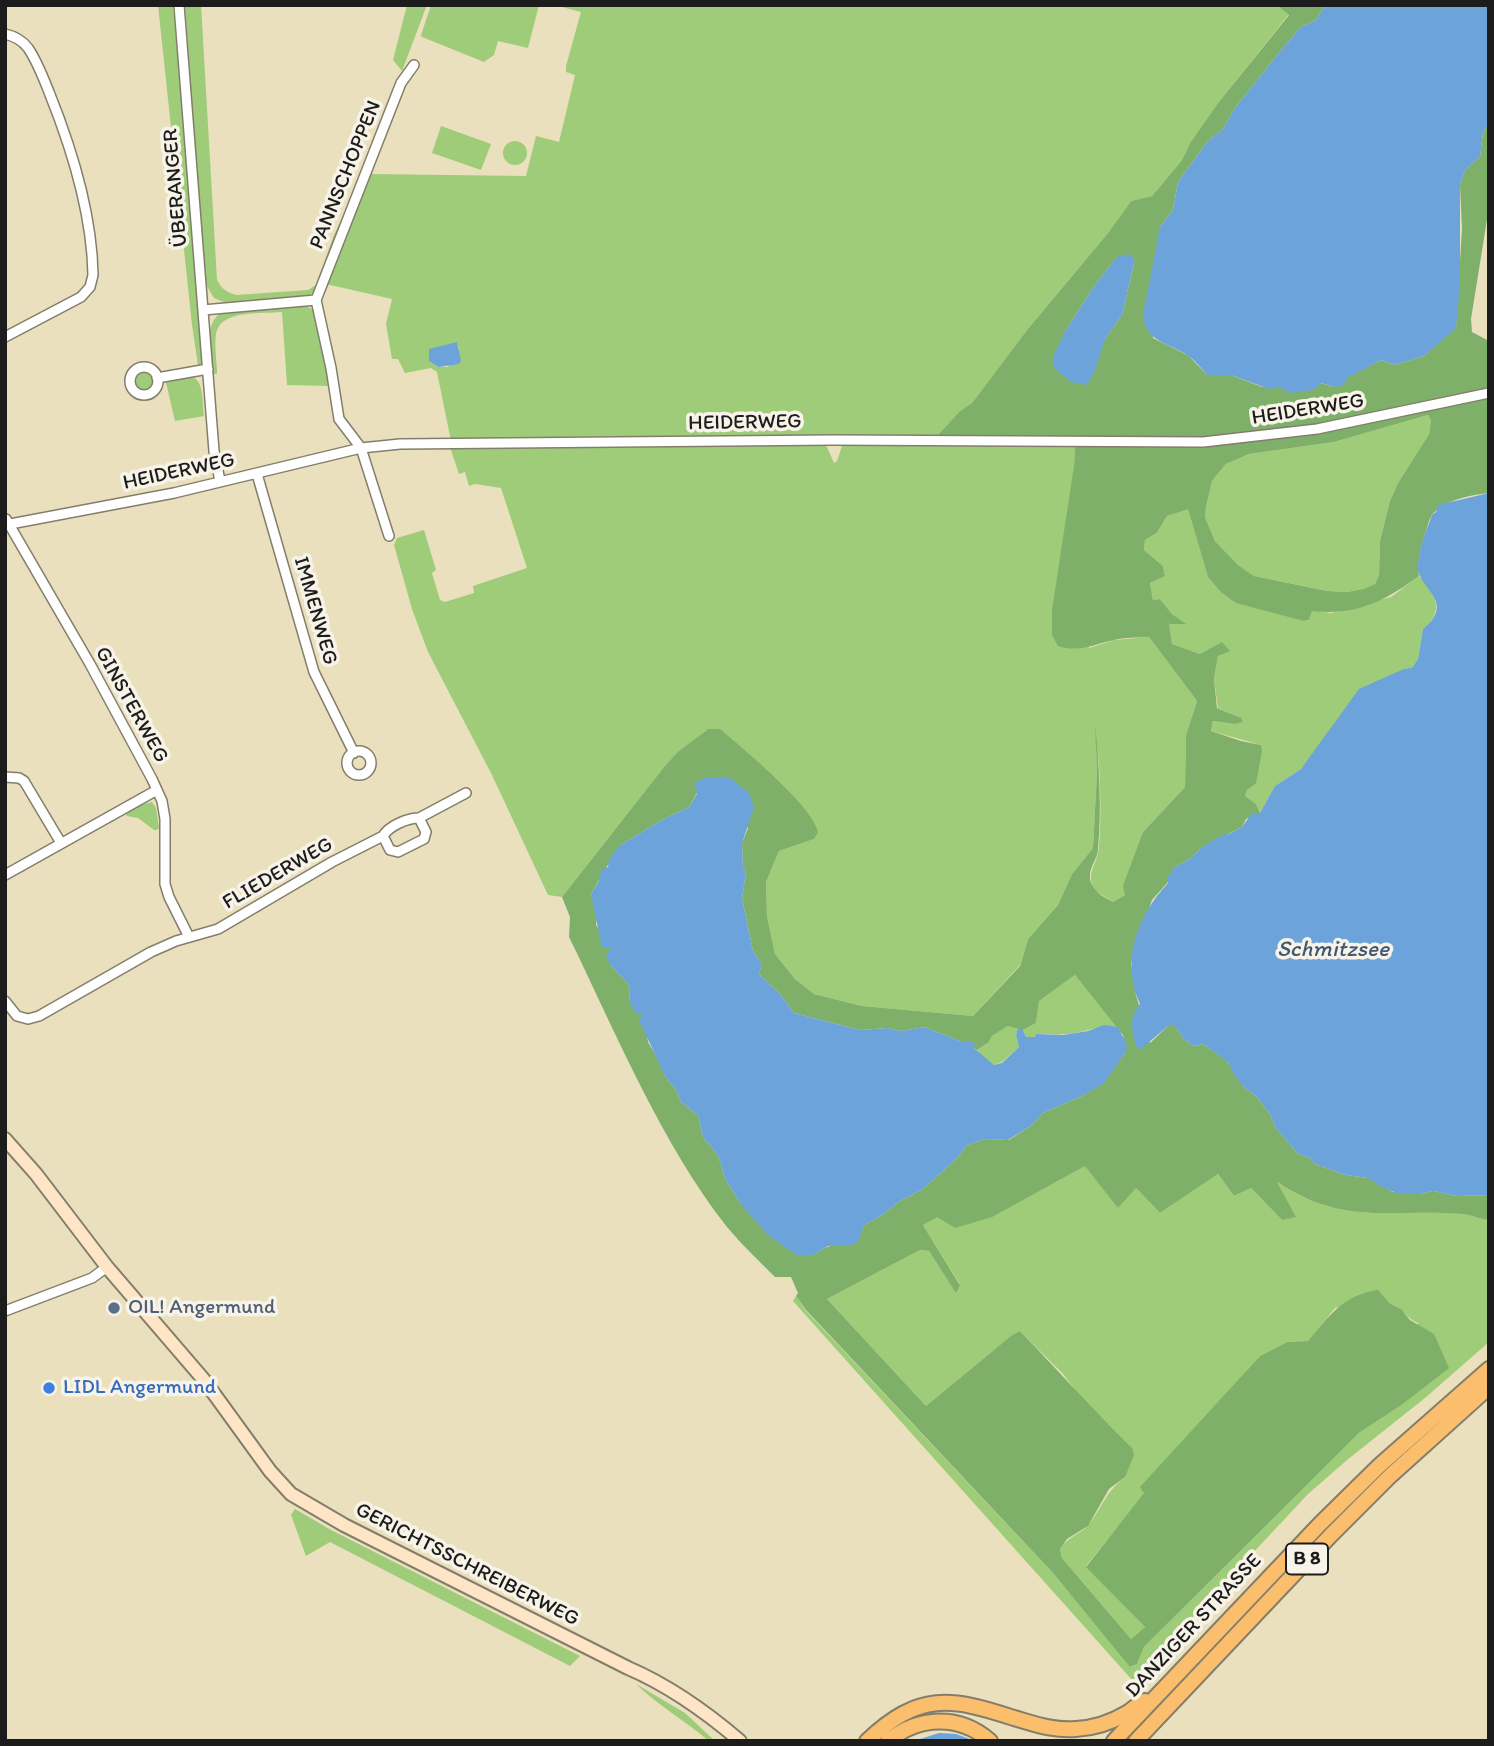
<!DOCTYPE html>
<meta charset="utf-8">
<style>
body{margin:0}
#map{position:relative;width:1494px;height:1746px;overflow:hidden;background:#eae0bd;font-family:Itim,sans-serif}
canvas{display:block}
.frame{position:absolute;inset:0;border:7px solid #1c1c1c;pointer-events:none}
</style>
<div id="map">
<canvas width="1494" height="1746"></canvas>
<div class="frame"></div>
</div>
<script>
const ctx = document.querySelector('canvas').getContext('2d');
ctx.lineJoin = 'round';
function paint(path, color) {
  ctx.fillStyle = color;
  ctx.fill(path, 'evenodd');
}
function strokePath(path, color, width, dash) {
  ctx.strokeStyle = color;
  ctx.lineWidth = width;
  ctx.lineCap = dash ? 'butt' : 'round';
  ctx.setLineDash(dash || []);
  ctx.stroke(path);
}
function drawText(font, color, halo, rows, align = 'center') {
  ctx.font = font + ' Itim,sans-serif';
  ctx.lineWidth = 7;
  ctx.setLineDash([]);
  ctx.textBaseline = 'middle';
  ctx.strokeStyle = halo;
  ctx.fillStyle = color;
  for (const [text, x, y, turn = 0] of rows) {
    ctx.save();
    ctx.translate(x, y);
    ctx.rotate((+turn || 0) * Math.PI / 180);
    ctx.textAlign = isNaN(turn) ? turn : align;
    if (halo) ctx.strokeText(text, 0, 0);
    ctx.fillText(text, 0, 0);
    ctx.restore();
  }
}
paint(new Path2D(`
 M158,5H173L204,364L198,365L192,325Z
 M185,5H201L217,280C222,289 226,292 236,295L308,290L316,285L334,235L352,198L319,287L308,297L229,304L214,298L205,283Z
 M407,5H427L402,71L393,60Z
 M431,5H539L528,48L498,41L494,55L484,62L422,37L421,35Z
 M554,5H1277L1289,14L1218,103L1190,143L1182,160L1152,196L1131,201L1108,233L1027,330L972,403L960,411L935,438L451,441L437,372L431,368L405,373L398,359H392L386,324L392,299L326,284L368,174L526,176L536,136L559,142L575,75L566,72V66L581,12ZM456,342L459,348L448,367H439Z
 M441,126L491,144L481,170L432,153Z
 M503 153a12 12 0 1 1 24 0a12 12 0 1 1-24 0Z
 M301,304L312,309L317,316L331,386L287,385L282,312C263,314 220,309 216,334C214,346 217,361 217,374H213C212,355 203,328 219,314Z
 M133 381a10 10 0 1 1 20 0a10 10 0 1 1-20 0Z
 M189,376C205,378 202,403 204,416L175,421L165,378Z
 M1428,415L1431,420L1429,434L1398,483L1390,501L1380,541L1379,575L1375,584L1363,589L1347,592L1327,591L1254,576L1238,565L1215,541L1205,517L1206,507L1212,481L1226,464L1249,454L1334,442Z
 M818,441L827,447L834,463L837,461L842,446L851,442L1075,443L1074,466L1089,648L1114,640L1149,637L1197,701L1186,735L1185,787L1143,832L1125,895L1113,902L1093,889C1088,871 1094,869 1098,853C1102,834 1101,761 1096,743L1097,772L1093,848L1072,874L1058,905L1028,939L1020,965L973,1016L862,1006L814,994L795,979L775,954L767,916L766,882L779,851L814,839L708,729L678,753L664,767L562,897L548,895L492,775L428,652L412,609L394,545L397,538L424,530L436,570L432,573L440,600L445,602L474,593L473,586L527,568L501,488L475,484L469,486L465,472L459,474L450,447Z
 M1188,508L1208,577L1273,611L1304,621L1309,620L1312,610L1331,613L1391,597L1419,576C1435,594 1446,611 1423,629L1418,659L1412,668L1315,751L1301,769L1275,786L1260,813L1256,804L1245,796L1261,745L1211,731L1213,721L1234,724L1240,718L1218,708L1214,679L1218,656L1229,650L1200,654L1172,644L1168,624H1185L1172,614L1160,599L1153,600L1150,583L1165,575L1163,566L1144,550L1145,540L1157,533L1167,516Z
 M152,802L156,808L159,828L157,830H154L138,818L127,816L126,814L137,806Z
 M1075,975L1118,1027C1100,1024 1084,1033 1066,1034C1057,1035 1046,1034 1037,1034L1035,1037H1026L1023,1030L1036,1023L1039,1001Z
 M1008,1026L1018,1028L1016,1035L1019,1047L1002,1062L994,1065L988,1062L977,1050L987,1044L992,1036Z
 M1085,1165L1136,1188L1160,1213L1218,1174L1234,1196L1251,1188L1282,1220L1295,1216L1275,1181C1346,1228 1387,1207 1462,1214C1471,1215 1480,1219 1489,1220V1342L1425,1398L1347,1460L1308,1494L1133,1681L793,1301L796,1296L806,1311L1053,1573L1131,1667L1137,1664L1144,1647L1359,1433L1400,1406L1418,1323C1407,1319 1403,1308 1391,1304C1379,1300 1349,1307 1335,1308L1308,1341L1287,1342L1260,1356L1222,1398L1086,1566L1145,1627L1131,1639L1062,1558L1060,1549C1068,1536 1082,1534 1090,1523C1104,1504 1105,1493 1125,1477L1083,1400L1063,1374L1020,1331L1012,1335L926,1406L827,1299L920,1250L929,1251L956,1292L960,1284L923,1225L937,1216L955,1228L1058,1181Z
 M295,1509L331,1530L580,1656L570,1666L330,1542L306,1556L291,1515Z
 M636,1684L685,1713L715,1741H709C685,1721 658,1705 636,1684Z`), '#9ecc79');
paint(new Path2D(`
 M1277,5H1325L1316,20L1301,27L1282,49L1235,108L1223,129L1207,142L1178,182L1173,210L1160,227L1153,338L1189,356L1207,375H1231L1262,387L1320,383L1334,387L1346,378L1381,360L1395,365L1424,356L1456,327L1462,229L1460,184L1466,169L1480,157L1483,132L1489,124V207L1471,319L1472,332L1489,341V391L1317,427L1203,440L935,438L960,411L972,403L1027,330L1108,233L1131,201L1152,196L1182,160L1190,143L1218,103L1289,15ZM1116,258L1135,259L1122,315L1105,339L1065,332L1092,289Z
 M1489,395V493C1470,495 1444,500 1432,515C1428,521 1427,530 1424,537C1420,548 1417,564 1419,576C1385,601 1356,616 1312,611L1309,620L1304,621L1236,603L1221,592L1208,577L1188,509L1167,516L1157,533L1145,540L1144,550L1163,566L1165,576L1150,583L1153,600L1160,599L1172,614L1186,624H1169L1172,644L1200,654L1222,642L1230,651L1218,656L1214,679L1217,708L1241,718L1243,722L1234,724L1213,721L1211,731L1241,741L1261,745L1262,751L1256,783L1247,790L1245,796L1256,804L1260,813L1246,819L1242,827L1201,848L1190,859L1175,867L1168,882L1152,900L1131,963L1136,995L1150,1043L1168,1026H1175L1184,1039L1193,1046L1203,1044L1227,1061L1244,1087L1256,1096L1270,1114L1276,1128L1298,1154L1310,1158L1315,1164L1346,1175L1368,1178L1393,1192L1420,1194L1433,1191L1457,1196L1489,1195V1220C1479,1219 1471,1215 1462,1214C1388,1208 1345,1227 1277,1182L1296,1217L1282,1220L1251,1188L1234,1196L1218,1174L1160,1213L1136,1188L1118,1208L1085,1166L992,1217L955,1228L937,1217L923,1225L960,1285L956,1293L929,1251L920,1250L827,1299L926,1406L1012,1335L1020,1331C1058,1370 1093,1410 1132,1448L1134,1455L1125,1477L1109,1489L1088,1526L1067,1539L1060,1549L1062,1558L1131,1639L1145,1627L1086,1567L1144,1493L1140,1487L1260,1356L1287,1342L1308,1341C1329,1316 1343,1295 1378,1290L1389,1303L1401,1309L1410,1320L1434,1334L1449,1368L1400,1406L1359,1433L1144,1647L1137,1664L1130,1667L1053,1573L806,1310L796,1296L798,1293L791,1277H775C759,1261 742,1245 727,1227C662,1145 615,1031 569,937L570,917L562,897L664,767L678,752L708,729H720C742,748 813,806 818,832L814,839L779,851L766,882L767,916L775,954L795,979L814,994L862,1006L973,1016L1020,966L1028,939L1058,905L1072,874L1093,848L1097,772L1095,723C1099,764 1102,807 1098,849C1098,858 1090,866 1090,875C1089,889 1102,896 1113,902L1125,895L1123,886L1143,832L1185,787L1186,735L1197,701L1149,637C1138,638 1125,637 1114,640C1094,644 1079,653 1058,646L1052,635V610L1074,466L1075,443L1203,444ZM1428,415L1431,420L1429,434L1398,483L1390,501L1380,541L1379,575L1375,584L1363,589L1347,592L1327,591L1254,576L1238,565L1215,541L1205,517L1206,507L1212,481L1226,464L1249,454L1334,442ZM704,778L748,828L742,843L743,868L746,873L742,898L753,951L762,964L759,974L780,994L794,1013L860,1030L887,1028L901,1031L924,1027L960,1041H974V1048L977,1050L988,1043L992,1036L1008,1026L1023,1030L1036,1023L1039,1001L1075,975L1123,1035L1126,1052L1102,1084L1082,1096L1043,1113L1032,1125L1009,1140L985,1139L967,1145L956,1159L923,1189L900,1201L881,1216L864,1225C854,1254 849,1240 827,1247C822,1249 816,1253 811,1256L740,1203L725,1178L718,1155L703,1137L698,1115L681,1102L676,1090L665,1076L662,1066L648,1042L644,1013L630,1002L629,985L611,966L612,948L596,925L597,914L591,894L619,846L662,820L689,807L697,793L696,783Z`), '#7eb069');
paint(new Path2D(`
 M1325,5H1489V124L1483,132L1480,157L1466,169L1460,184V284L1456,328L1424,356L1395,365L1381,360L1347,378L1344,385L1334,387L1321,383L1313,390L1290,393L1279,387L1269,389L1231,375H1207C1201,368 1194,359 1187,355C1168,343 1145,341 1143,315L1160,227L1173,210L1178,182L1207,142L1223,129L1235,108L1282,49L1301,27L1316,20Z
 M1126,254L1135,259L1122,315L1105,339L1095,370L1087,385L1071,382L1054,368L1053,357L1065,332L1092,289L1116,258Z
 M457,342L461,361L459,364L439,367L429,361V349Z
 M1489,493V1195L1457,1196L1433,1191L1420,1194H1399L1380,1186L1368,1178L1346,1175L1315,1164L1310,1158L1298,1154L1276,1128L1270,1114L1256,1096L1244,1087L1235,1076L1228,1062L1203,1044L1193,1046L1184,1039L1175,1026H1168L1141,1049L1137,1048C1132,1031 1128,1019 1140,1004C1120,960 1138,915 1168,883V877L1175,867L1190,859L1201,848L1222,835L1229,834L1242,827L1252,813H1260L1275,786L1301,769L1359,689L1404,669L1412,668L1418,659L1423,629C1457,602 1418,588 1418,568C1418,549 1426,532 1432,515L1436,512L1438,505Z
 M704,778H730L749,793L754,807L742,843L743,868L746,873L742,898L753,951L762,964L759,974L780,994L794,1013L860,1030L887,1028L901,1031L924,1027L960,1041H974V1048L994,1065L1002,1063L1019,1047L1016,1035L1018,1028L1023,1030L1026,1037H1035L1036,1034L1063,1035L1088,1031L1104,1025L1118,1027L1127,1045L1126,1052L1103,1084L1082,1096L1043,1113L1032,1125L1008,1140L985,1139L967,1145L956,1159L923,1189L900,1201L881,1216L864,1225L859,1240L850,1246H828L811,1256L797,1255L769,1236L740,1203L725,1178L718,1155L703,1137L698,1115L681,1102L676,1090L665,1076L639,1020L643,1014L635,1013L630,1002L629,985L611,966L606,956L611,948H602L591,894L599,881L601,870L608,867L609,859L619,846L662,820L689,807L697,794L695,783Z
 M939,1733L956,1734L975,1741H914Z`), '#6ba3da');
const minor = new Path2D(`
 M179,5L214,451L220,481
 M5,34C14,36 22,40 28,48C37,61 43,77 49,92C72,149 92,213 93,275L90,287L81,297L5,337
 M316,300L331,368L339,419L361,448L389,536
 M203,310L316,300L401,83L414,65
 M130 381a14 14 0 1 1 28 0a14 14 0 1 1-28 0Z
 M157,378L208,369
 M257,474L314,672L354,753
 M6,519L90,664L152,779L162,801L165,819V884L169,897L189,937
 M5,525L174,493L361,448L400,444L833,440L1203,442L1317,429L1489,393
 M347 763a12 12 0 1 1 24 0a12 12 0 1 1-24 0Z
 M5,777L19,778L24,781L61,843
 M383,836L390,850L398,852L424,839L426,832L419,818
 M5,875L157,790
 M5,1001L17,1016L28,1019L39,1016L151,952L176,941L218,929L332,862L383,836C389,826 407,818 419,818L466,793
 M5,1311L92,1278L107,1267`);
const secondary = new Path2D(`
 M5,1139L36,1174L107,1267L204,1380L270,1471L291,1494L344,1525L628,1668C670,1686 705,1711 740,1741`);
const trunk = new Path2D(`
 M867,1741C919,1692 950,1697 1014,1718C1035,1724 1054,1731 1076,1729C1094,1728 1112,1722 1127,1713C1133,1709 1138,1704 1145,1701
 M888,1741C919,1716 959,1714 990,1741
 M1114,1741L1320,1524L1380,1465L1489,1369
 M1136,1741L1330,1536L1390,1476L1489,1387`);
strokePath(minor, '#837e6c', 12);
strokePath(secondary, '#837e6c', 16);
strokePath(trunk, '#837e6c', 18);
strokePath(minor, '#fff', 9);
strokePath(secondary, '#fde5c5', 12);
strokePath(trunk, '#fabe6d', 14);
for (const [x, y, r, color] of [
 [114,1308,7,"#5c6f8a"],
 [49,1388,7,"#3f7fe0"]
]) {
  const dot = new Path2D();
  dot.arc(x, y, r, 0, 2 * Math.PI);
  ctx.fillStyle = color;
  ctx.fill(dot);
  strokePath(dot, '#f7f3e8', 2.5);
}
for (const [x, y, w] of [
 [1307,1559,42]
]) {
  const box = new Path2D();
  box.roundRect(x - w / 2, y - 15.5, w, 31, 5);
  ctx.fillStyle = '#f7f3e8';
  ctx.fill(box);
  strokePath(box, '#1c1c1c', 2);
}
drawText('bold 19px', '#1c1c1c', null, [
 ["B 8",1307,1559]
]);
drawText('21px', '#1c1c1c', '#f7f3e8', [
 ["PANNSCHOPPEN",346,175,-68],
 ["ÜBERANGER",176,188,-95],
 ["HEIDERWEG",1308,410,-9],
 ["HEIDERWEG",745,423,-1],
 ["HEIDERWEG",179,472,-12],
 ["IMMENWEG",315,611,74],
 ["GINSTERWEG",131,705,61],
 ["FLIEDERWEG",278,874,-30],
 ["GERICHTSSCHREIBERWEG",467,1565,27],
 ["DANZIGER STRASSE",1194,1626,-47]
]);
drawText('21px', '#4e5e75', '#f7f3e8', [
 ["OIL! Angermund",128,1308]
], 'left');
drawText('21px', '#366cbe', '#f7f3e8', [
 ["LIDL Angermund",63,1388]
], 'left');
drawText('italic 23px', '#405971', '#f7f3e8', [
 ["Schmitzsee",1333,950]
]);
</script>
